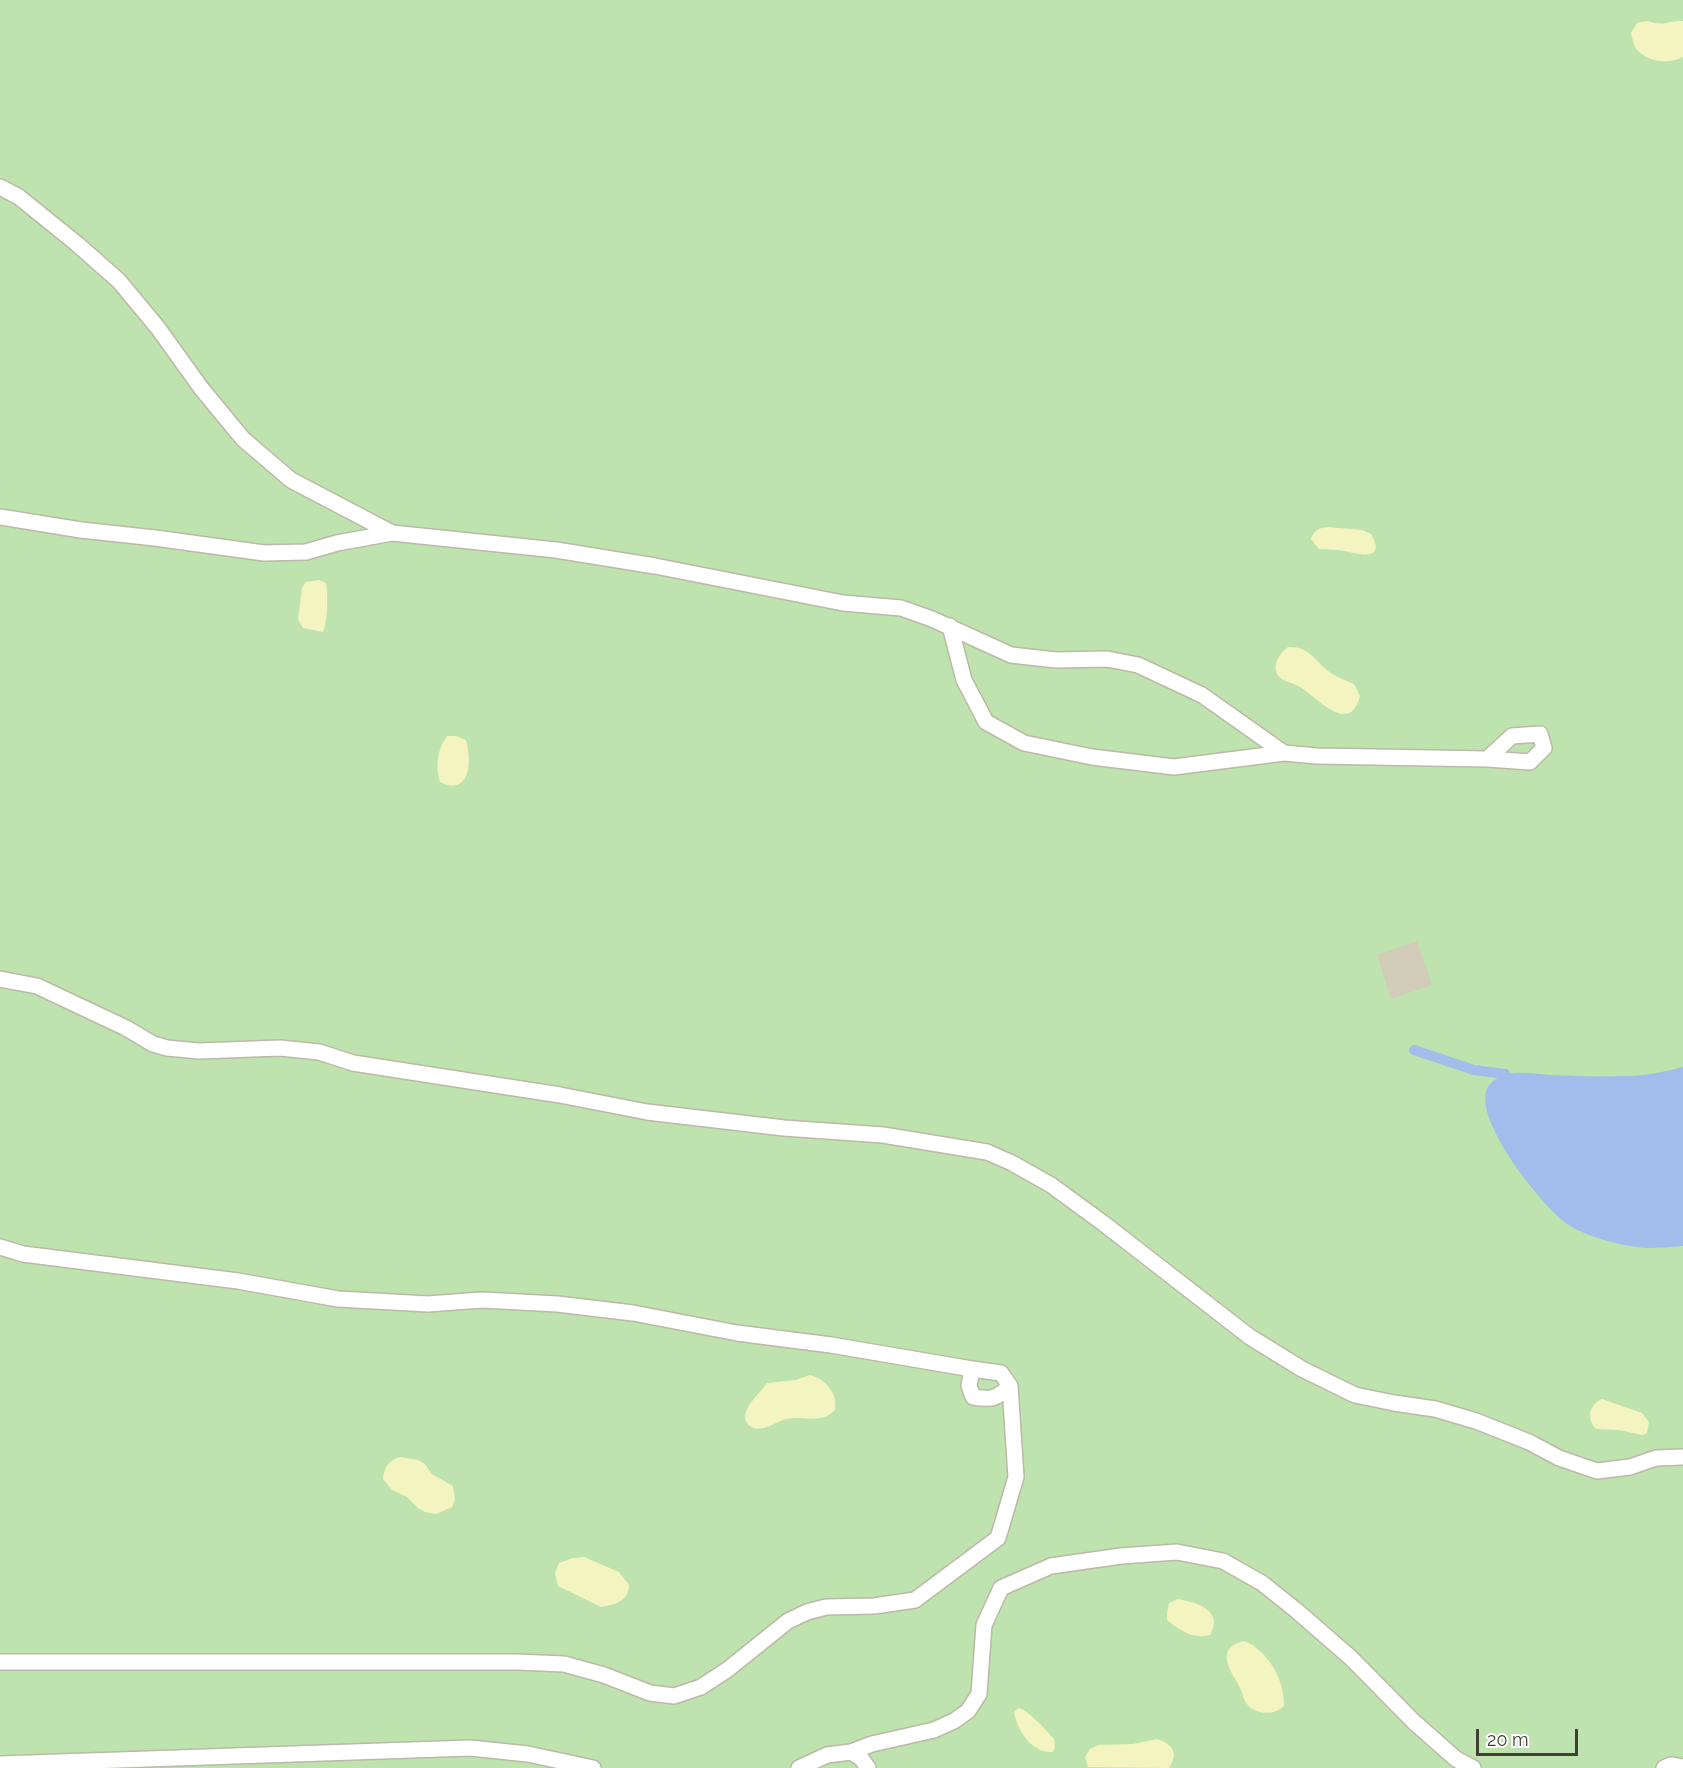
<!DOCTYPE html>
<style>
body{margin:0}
#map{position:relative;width:1683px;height:1768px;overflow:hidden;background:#f0efe3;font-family:Raleway,sans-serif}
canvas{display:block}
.scale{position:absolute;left:1476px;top:1729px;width:102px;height:27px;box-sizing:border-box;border:3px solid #424034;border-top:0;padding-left:8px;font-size:18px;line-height:21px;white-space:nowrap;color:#424034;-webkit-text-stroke:4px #fff;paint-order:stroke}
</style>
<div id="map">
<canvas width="1683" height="1768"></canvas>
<div class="scale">20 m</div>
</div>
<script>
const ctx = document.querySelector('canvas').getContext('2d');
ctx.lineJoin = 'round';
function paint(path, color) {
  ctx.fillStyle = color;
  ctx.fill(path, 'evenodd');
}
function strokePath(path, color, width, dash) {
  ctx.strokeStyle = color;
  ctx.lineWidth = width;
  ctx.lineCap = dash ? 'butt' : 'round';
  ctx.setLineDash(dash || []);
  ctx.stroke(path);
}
paint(new Path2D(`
 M0,0H1683V1768H0Z`), '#bfe3ae');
paint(new Path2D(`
 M1648,21C1665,27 1668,20 1683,21V57C1668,65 1645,62 1635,47C1633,43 1632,37 1631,33L1637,23Z
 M1328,527L1362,530L1371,534C1387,562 1359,554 1344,551C1336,549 1328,550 1319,549L1311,539C1314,530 1319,528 1328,527Z
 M319,580L326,583C328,593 328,622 323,632L303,628L298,619L302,588L306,582Z
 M1288,647C1309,646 1314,660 1328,671C1336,677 1345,680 1354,684L1360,696C1349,738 1316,695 1298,686C1290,681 1279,682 1276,671C1274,660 1281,653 1288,647Z
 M447,736H456L466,740C472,760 471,797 440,782C435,767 437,750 447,736Z
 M810,1375C826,1379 838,1394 835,1410C820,1425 804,1415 786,1419C778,1421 772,1426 764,1428C760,1429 754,1429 750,1426C734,1414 761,1393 767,1383L796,1380Z
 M1602,1399L1642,1413L1649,1422L1647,1433L1642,1435L1619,1430L1596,1429C1586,1418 1589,1405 1602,1399Z
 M400,1457L418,1460L425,1464L432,1474L453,1486L455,1500L452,1507L436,1514L425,1512L418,1508L407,1497L392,1490L383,1479C384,1467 389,1460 400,1457Z
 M584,1557L619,1572L629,1585C629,1601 614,1605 601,1607L558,1586L555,1573L559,1563L573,1558Z
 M1178,1599C1198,1603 1224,1610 1210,1635C1194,1640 1179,1630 1167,1620V1613L1169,1603Z
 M1244,1641C1268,1650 1285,1681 1284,1706C1274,1716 1255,1715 1246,1703C1243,1698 1242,1691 1239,1686C1234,1676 1223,1662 1228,1651C1231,1645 1237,1643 1244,1641Z
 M1019,1708C1029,1711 1046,1730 1054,1739L1055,1747L1053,1752C1032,1754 1017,1730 1014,1712Z
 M1157,1739C1173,1744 1179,1753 1169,1768L1088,1767L1085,1757L1090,1749L1098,1745L1133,1744Z`), '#f3f4c0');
paint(new Path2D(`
 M1683,1067V1246C1671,1247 1659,1248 1647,1248C1625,1247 1587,1237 1569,1225C1544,1210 1463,1109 1491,1083C1495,1079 1502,1075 1507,1074C1521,1071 1537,1074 1552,1075C1576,1076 1601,1077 1625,1076C1645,1076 1664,1072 1683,1067Z`), '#a2bceb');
strokePath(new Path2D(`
 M1414,1050L1474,1070L1505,1074`), '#a2bceb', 10);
paint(new Path2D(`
 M1417,941L1432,985L1391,999L1377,955Z`), '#d1cdb9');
const service = new Path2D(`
 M0,187L19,197L77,244L119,281L158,328L201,388L243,439L291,480L392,533L556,550L655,566L843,603L901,608L932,619L1011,655L1056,660L1107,659L1138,665L1202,695L1284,753L1317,756L1487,759L1530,762L1544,748L1540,734L1512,736L1487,759
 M0,517L81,530L155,538L264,553L306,552L337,543L392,533
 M950,626L964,680L986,722L1024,743L1092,757L1174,767L1284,753
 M0,979L37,986L126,1028L153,1044L167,1048L199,1051L280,1048L319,1052L353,1063L560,1095L647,1112L784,1128L883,1135L987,1152L1012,1163L1051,1185L1103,1223L1250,1337L1302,1369L1355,1395L1394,1403L1435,1409L1476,1421L1529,1442L1559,1458L1597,1471L1630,1467L1656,1458L1683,1457
 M0,1247L23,1254L238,1281L338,1299L428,1304L482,1300L557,1304L633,1313L737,1333L831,1345L972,1369
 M0,1662H517L564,1664L604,1675L650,1693L674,1696L701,1687L727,1670L788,1621L807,1612L826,1607L874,1606L915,1600L998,1538L1016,1477L1010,1386L1001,1373L972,1369L969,1386L973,1397C992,1400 996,1399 1010,1386
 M851,1752L861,1758L868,1768
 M0,1764L470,1748L528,1754L593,1768
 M799,1768L827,1755L851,1752L872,1744L934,1730L954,1721L968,1711L979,1694L984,1625L1001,1588L1051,1566L1121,1556L1177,1552L1223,1561L1262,1583L1297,1611L1351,1658L1414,1722L1456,1759L1473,1768
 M1664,1768L1671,1765L1683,1767`);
strokePath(service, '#bbb9a7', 18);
strokePath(service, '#fff', 15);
</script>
